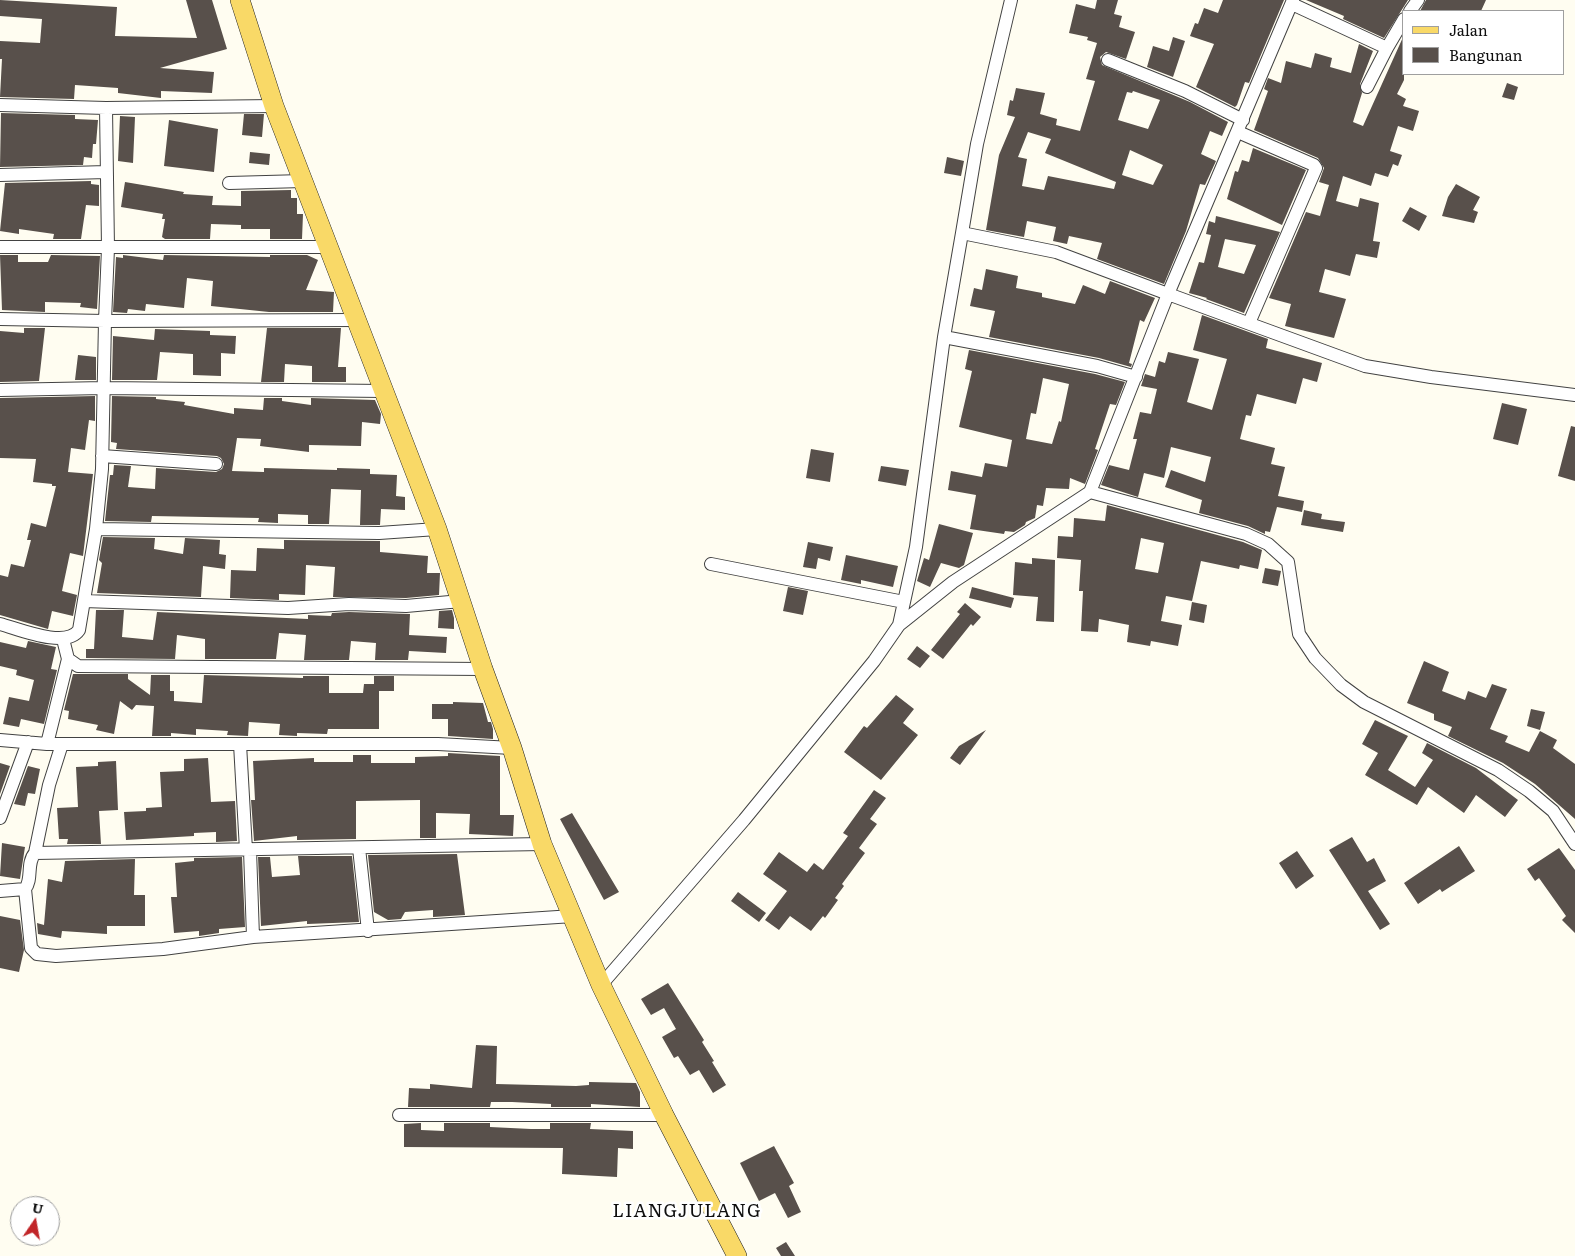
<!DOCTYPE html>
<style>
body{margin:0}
#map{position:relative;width:1575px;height:1256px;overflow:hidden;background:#fffdf1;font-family:Literata,serif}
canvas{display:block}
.legend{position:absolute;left:1402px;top:10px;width:162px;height:65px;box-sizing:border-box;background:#fff;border:1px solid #9f9f9f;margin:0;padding:6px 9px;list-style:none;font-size:15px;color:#0f0f0f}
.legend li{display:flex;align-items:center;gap:10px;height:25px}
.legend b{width:25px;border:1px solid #9f9f9f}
.north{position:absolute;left:10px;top:1196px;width:50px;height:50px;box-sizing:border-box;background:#fff;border:1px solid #9f9f9f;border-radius:50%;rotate:12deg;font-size:14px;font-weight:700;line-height:20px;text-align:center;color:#0f0f0f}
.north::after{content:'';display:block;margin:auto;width:18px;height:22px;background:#c12528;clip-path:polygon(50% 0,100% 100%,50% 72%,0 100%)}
</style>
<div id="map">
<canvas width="1575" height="1256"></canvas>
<ul class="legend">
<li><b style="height:6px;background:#f9d967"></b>Jalan</li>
<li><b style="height:14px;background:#58504b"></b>Bangunan</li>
</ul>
<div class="north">U</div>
</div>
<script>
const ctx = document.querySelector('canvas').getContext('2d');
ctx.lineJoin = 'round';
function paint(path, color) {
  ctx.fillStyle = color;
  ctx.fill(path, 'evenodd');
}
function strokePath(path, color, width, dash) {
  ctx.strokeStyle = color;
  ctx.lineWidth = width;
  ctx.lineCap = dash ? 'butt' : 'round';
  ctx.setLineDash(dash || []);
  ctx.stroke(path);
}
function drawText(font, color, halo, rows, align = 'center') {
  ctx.font = font + ' Literata,serif';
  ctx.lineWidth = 5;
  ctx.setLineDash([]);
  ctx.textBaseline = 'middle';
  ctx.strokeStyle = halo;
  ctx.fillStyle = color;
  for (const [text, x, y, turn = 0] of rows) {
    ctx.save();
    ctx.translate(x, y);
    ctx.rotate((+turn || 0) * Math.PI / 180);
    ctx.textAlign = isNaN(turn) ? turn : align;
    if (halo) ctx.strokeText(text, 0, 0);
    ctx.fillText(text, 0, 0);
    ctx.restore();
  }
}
paint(new Path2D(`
 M0,0L117,7L115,36L197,38L186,0H212L227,49L160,68L214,72L212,93L161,91V98L118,93V88L75,85L74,99L0,97L2,59H0V41L40,43L42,19L0,16Z
 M1097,0H1118L1114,14L1122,16L1119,27L1135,32L1126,59L1106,52L1100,57L1102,65L1190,102L1228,122L1222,136L1210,131L1201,154L1216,161L1205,185L1200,184L1186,231L1164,284L1097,259L1102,243L1069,236L1067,244L1053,241L1056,227L1027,221L1024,237L986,230L999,155L1015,117L1007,115L1010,100L1013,101L1016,88L1045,93L1040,114L1057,119L1056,125L1080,131L1095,81L1086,79L1097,43L1087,40L1088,37L1069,33L1076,4L1095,9ZM1133,91L1160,100L1148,129L1118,120L1127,92L1132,93ZM1028,132L1051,139L1045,153L1116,182L1114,189L1048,176L1044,190L1022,186L1027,159L1018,157ZM1130,150L1163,165L1153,185L1122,175Z
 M1223,0H1284L1249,83L1245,82L1237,105L1235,107L1196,87L1214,44L1190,36L1195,23L1198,24L1204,8L1218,13Z
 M1306,0H1408L1384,38L1343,19L1344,16Z
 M1426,0H1486L1481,11H1420Z
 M1404,35V80L1397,94L1406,99L1403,106L1419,111L1413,131L1398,126L1390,151L1402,155L1398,166L1393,164L1388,177L1375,173L1371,186L1343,176L1336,201L1358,207L1360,198L1379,203L1373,241L1380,242L1377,258L1356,254L1350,276L1325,269L1319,292L1346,299L1334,338L1285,326L1291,304L1269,298L1306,212L1320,216L1329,185L1319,182L1324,168L1318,158L1254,130L1268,91L1264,89L1268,78L1281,83L1286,61L1311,68L1315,53L1332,58L1330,67L1351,73L1359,44L1373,51L1360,84L1362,93L1353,122L1363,126Z
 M1173,37L1185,41L1173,77L1147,67L1153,46L1169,51Z
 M1507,83L1518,87L1514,100L1502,97Z
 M1,113L75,115V119L98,120L96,144H93L92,158L84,157L83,165L0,167Z
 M244,114H264L262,137L242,135Z
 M120,116L135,117L133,163L118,161Z
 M169,120L218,129L214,172L164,166Z
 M1253,148L1306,170L1282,225L1227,199L1235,171L1238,172L1242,160L1249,162Z
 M250,152L270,154L269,165L249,163Z
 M947,157L964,161L961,176L944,173Z
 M91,181V184L99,185V206L86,205L81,239H53L54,234L19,229V234L0,231L5,183Z
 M125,182L184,192L183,194L213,196L212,205L241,206V191L291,190V198H297V214H303L302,239H270V229H241V225L211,224L210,239H165L162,237L165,219H162L163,214L121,207Z
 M1456,184L1480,197L1473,210L1478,212L1474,223L1442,216L1448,197Z
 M1410,207L1427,216L1419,231L1402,221Z
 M1216,216L1280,232L1244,313L1206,299L1207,298L1189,293L1199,262L1204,263L1211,235L1206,234L1209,221L1215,223ZM1225,239L1256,245L1244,274L1218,267Z
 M0,255H18V262H48L51,255L100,256L97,309L80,307L81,303L45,302V312L2,310Z
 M123,255L163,260L164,255L270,257V255H307L318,260L306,290L334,292L333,312H269L211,306L213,281L187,278L184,308L146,304L145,311L128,309L127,313L113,312L116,257L123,258Z
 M986,269L1018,276L1016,288L1042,293V297L1075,304L1083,285L1105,294L1110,281L1155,298L1144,322L1140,320L1129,363L1132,364L1131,367L1099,358L989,337L995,311L970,306L974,288L982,290Z
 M1202,315L1268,339L1266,348L1322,363L1317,382L1303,378L1296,404L1257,394L1251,416L1246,415L1240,439L1275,448L1271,464L1285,467L1278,496L1304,501L1302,512L1277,507L1270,532L1265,531V534L1248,526L1199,513L1202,500L1165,487L1171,470L1205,482L1211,457L1171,447L1164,478L1144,473L1138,497L1101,485L1109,465L1129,470L1137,439H1133L1140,412L1151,414L1157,389L1141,386L1145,374L1155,377L1159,361L1165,363L1168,352L1199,359L1187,402L1212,410L1227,359L1193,350Z
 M24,328H45L39,381L0,382V331L24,333Z
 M267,328H341L338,367H346V382H312V366L285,364L284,382H261Z
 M155,329L210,331V335L236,336L235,354L221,353V376L193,375V354L160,352L157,380H112L113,336L154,340Z
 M969,350L1095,374L1125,382L1116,405L1110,404L1095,449L1098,450L1085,484L1070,478L1069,489L1046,488L1043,506L1037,505L1035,518L1026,522L1025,525L1014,532L1005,531L1004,534L970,529L976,495L948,490L951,471L982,477L985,463L1007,467L1012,440L959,427L972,371L965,369ZM1043,378L1069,384L1061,422L1059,421L1052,444L1026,439L1031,413L1036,414Z
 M78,355L96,357V380H75Z
 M95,396V421L89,420L85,450L71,448L68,472L93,474L83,556L70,553L62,591L77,595L73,616L52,611L48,629L0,615V575L8,577L11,564L24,567L31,540H27L31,523L46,527L56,486H52V484L33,482L36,459L0,458V398Z
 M112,396L156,397V399L185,402L184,405L234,414V408L263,410L264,398H282V401L311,405V398L375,400L381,414L380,424L362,422L361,446L309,445V452L260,446L261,439L237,438L232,471L264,472V468L337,470V468L370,469V474L397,475L396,496L405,497V510L381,509L380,525H360L361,490L331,489L329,524H308V515L278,514V523L258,522L259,518L152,516L151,522L105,521L110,475H113L114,465L131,466L128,487L155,489L156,468L216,472L222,469L224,464L221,458L217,456L116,449L117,443L111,442Z
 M1502,403L1527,409L1518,445L1493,439Z
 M1571,426L1575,427V481L1558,476Z
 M811,449L834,453L830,482L806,478Z
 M881,466L909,470L906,486L878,481Z
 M1107,505L1243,542L1262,550L1258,569L1240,565L1239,569L1201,561L1192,601L1166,596L1161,621L1182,625L1178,646L1151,641L1150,646L1127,642L1129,625L1099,619L1098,632L1081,631L1083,591H1079L1081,560L1057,558L1058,536L1073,537L1074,518L1105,521ZM1141,538L1164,543L1158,573L1135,569Z
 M1304,510L1322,514L1321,519L1345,522L1343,532L1301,525Z
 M939,524L973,533L964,565L959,568L941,563L930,587L917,581L924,558L929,560Z
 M103,537L155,538L154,549L183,554L185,538L220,540L219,554L226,555L225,569L203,566L201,597L97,593L102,563L99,560Z
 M284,540L380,541V552L428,556L427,573H440L439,595L406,598L333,597L335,567L306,565L305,595L279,594V600L230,598L231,570L256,571L257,548L284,549Z
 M808,542L833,547L830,561L818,558L816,569L803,567Z
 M846,555L898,566L893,587L861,580V584L841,580Z
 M1032,558L1055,560L1054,622L1036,621L1038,597L1013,595L1015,562L1032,564Z
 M1265,568L1281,571L1278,586L1262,583Z
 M788,587L808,591L803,615L783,611Z
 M972,587L1014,598L1011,608L969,598Z
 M1192,602L1207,605L1204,623L1189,620Z
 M965,603L981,617L973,626L971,624L943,659L931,650L960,614L957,612Z
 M96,610H124L122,637L153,640L157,612L308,619V615L331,616L332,613L349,612L410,614L409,635L447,637L446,653L409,651L408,660H375L376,643L351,641L349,660H304L306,635L279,633L276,659H205V639L177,635L175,659L86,658V649H94Z
 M452,610L454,618V629L438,628L439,611Z
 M28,641L56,647L51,669L57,670L44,724L21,719L19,727L3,724L9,697L29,701L34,680L16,675L17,670L0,666V642L26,648Z
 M917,646L930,656L920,668L907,659Z
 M1424,661L1449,672L1442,691L1465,700L1468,691L1486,698L1492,684L1507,689L1490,729L1508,736L1505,742L1529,752L1540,731L1557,740L1553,748L1575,764V819L1535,784L1503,763L1448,736L1452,727L1434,720V714L1407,703Z
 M73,674H128V679L150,695L151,675H170V691H174V701L202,703L204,675L303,678V676H329V693H363L364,684H374V676H394V691H379V729H328L327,734L297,733V736L279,735L280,724L249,722L248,736L227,735L228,731L196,729V735L171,733V736H152L154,706L136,705L132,710L120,701L114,734L96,730L98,725L68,719L69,711L64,710Z
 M896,695L914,709L903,723L918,735L881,780L844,752L864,726L867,728Z
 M453,702L483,703L488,722H491L493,729V739L448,736V719H432V704H453Z
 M1531,709L1545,712L1540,730L1527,726Z
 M1375,720L1408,736L1388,770L1415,787L1433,760L1422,753L1427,743L1476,768L1518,800L1505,817L1476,795L1464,813L1428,787L1417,805L1365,775L1378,753L1362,744Z
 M986,730L960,765L950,758L959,746Z
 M448,753L500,756V815H514L513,836L469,834L470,814L436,813V838H420V800L356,801V839L297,840V836L254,841L251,800H255L253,761L314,758V762H353V755H371V763H415V757L448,756Z
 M208,758L211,802L235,801L237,841L216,842V832L194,833V836L126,840L124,812L146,811V808L162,807L160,772L184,771V759Z
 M116,761L118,810L99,811L101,844H67L68,839H59L57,808L78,807L76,767L98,766V762Z
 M0,763L10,766L0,794Z
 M28,766L40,769L35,794L28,793L25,806L14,804Z
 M874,790L886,798L870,819L877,824L859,848L865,853L842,884L844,886L835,898L838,900L825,918L823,916L811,931L790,916L779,930L765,920L787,891L763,874L779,852L807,872L814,863L823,870L848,836L843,833Z
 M572,813L619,892L604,900L560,819Z
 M1352,837L1367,862L1374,858L1386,881L1368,891L1390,924L1380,930L1329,850Z
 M2,843L25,847L20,879L0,876Z
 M1459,846L1475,871L1442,892L1440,889L1418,904L1404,883Z
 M1559,848L1575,870V933L1562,920L1566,916L1539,878L1535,881L1527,869Z
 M1297,851L1314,876L1296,889L1279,863Z
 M457,854L465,915L433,917V910L405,912L401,919L388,920L374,912L368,855Z
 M298,856H352L359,922L307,924V921L261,926L258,857H270L272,877L300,875Z
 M242,857L245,927L219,929V933L199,936V931L174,933L171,897H177L175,863L194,861V858Z
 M135,859L134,895H145V926H107V934L62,931L61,938L38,934L37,923L44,925L48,879L62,882L65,861Z
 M738,892L766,913L759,922L731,901Z
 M0,916L20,920L24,950L19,972L0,968Z
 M668,983L704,1040L702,1042L714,1061L712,1062L726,1085L713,1093L699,1070L690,1075L678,1056L674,1058L662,1037L676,1029L664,1008L651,1015L641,999Z
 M476,1045L497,1046L496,1084L576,1086L589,1085V1082L636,1083L640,1092V1107L591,1104V1107H551V1104L512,1102H491L490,1107H408L409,1088L430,1089V1084L472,1088Z
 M421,1123V1130L444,1131V1123H490V1127L531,1129H550V1123H591L590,1129L633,1131V1149L618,1148L617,1177L562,1174L563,1148L404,1147V1124Z
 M774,1146L794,1183L789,1186L801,1212L788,1218L775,1193L759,1201L740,1163Z
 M786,1242L795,1256H781L776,1248Z`), '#58504b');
const street = new Path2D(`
 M1011,0L977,144L962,233L1056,252L1168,294L1293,0
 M1292,4L1387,48L1367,87
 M1410,11L1418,0
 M1387,48L1404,19
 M1108,60L1185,91L1243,120
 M0,105L106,108L108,248L105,321L356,320
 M106,108L274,106
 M1238,132L1314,165L1316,168L1249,323
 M0,175L106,172
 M229,183L303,181
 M0,247H329
 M0,319L105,321L102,469L96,529L79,630C66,649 19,629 0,624
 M944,337L1097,366L1136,377
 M0,390L104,388L384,391
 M102,456L216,464
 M1090,492L1246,534L1268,544L1288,562L1299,634L1315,658L1341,685L1364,702L1498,770L1529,791L1553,811L1575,844
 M96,529L379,533L437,529
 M711,564L904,602
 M84,601L288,608L349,604L406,606L461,601
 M899,625L916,547L944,337L962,233
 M63,639L68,659L78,666L483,669
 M0,740L47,744H438L512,748
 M47,744L68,659
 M240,744L246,850
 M0,818L28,742
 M359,848L368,931
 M250,850L253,937
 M35,853L49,785L62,744
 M25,889L31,948L37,954L56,956L163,949L253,937L573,916
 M0,891L25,889C33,879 26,863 35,853L542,844
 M601,985L744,820L874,661L899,625L953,582L1090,492L1168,294L1365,366L1431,377L1575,395
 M399,1115H664`);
const primary = new Path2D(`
 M240,0L274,106L437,529L483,669L512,748L542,844L601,985L664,1115L737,1256`);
strokePath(street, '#424242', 14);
strokePath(primary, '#202020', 20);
strokePath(street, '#fff', 12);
strokePath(primary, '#f9d967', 19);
ctx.letterSpacing = '1px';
drawText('18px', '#0f0f0f', '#fff', [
 ["LIANGJULANG",687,1212]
]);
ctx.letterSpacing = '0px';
</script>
